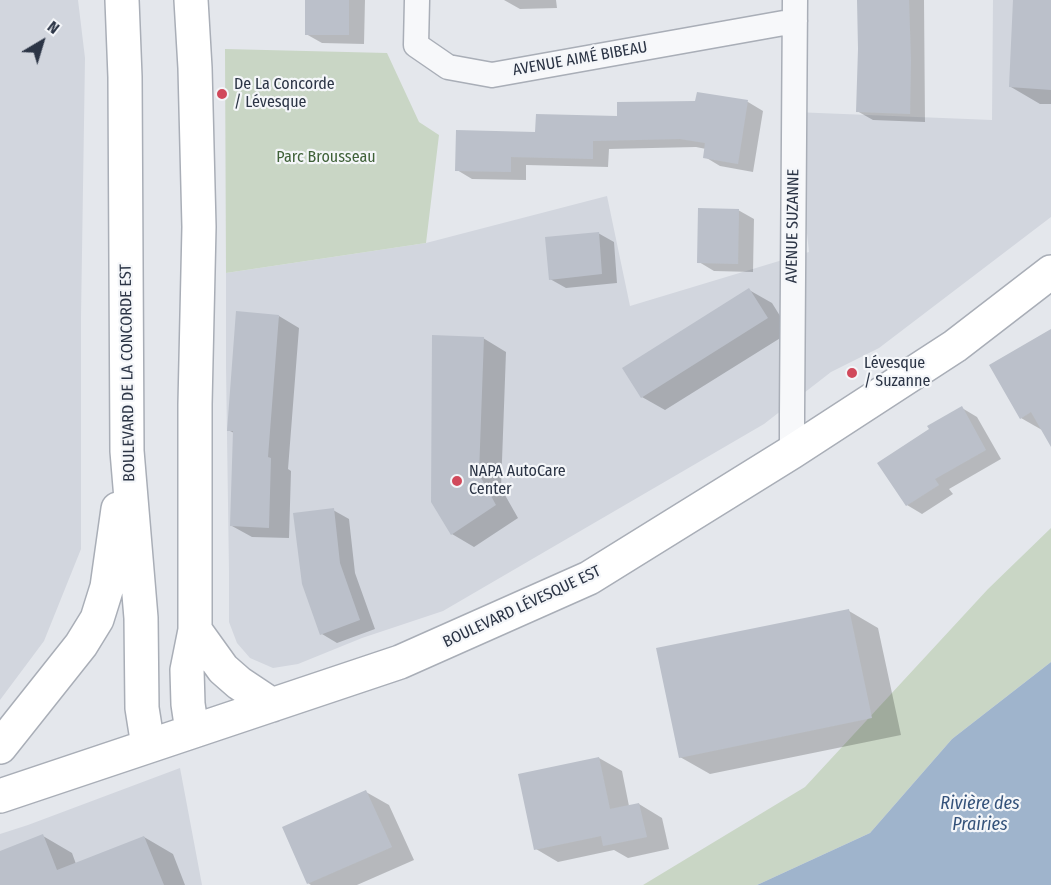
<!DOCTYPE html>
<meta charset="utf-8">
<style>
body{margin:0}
#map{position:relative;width:1051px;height:885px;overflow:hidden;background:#e4e7ec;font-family:"Fira Sans Condensed",sans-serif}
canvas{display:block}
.north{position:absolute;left:12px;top:12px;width:60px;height:60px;-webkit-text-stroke:4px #f4f6f9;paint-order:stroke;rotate:38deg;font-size:16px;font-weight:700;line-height:24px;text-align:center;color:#2b3445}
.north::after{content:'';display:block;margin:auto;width:21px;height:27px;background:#2b3445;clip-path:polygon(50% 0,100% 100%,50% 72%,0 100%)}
</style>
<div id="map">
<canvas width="1051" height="885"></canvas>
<div class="north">N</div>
</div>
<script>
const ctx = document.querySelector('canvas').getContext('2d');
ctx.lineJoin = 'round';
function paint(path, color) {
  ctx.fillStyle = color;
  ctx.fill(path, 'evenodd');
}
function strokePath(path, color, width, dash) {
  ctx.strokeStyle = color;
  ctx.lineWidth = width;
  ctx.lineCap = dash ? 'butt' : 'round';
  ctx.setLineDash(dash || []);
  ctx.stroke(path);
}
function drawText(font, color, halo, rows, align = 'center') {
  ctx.font = font + ' "Fira Sans Condensed",sans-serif';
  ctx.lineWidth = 4.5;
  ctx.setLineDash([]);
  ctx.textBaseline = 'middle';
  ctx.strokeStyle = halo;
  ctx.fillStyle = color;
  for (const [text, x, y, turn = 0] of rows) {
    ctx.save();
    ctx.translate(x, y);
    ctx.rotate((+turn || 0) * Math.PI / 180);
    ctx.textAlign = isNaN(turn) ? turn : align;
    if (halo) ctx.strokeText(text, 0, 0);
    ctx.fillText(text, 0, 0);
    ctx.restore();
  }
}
paint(new Path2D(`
 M0,0H78L85,58L81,317V549L44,641L0,700Z
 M993,0H1051V217L879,348L831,372L764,424L443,611L362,638L298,664L273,668L250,658L237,643L229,622V572L226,367V273L426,243L607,196L630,306L809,252L794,112L992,120Z
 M180,768L202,885H0V834L28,825Z`), '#d2d6de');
paint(new Path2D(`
 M225,49L387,53L419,122L439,135L426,243L226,273Z
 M1051,528V662L952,739L870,833L757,885H643L805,787L988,589Z`), '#c9d6c5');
paint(new Path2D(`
 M1051,662V885H757L870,833L952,739Z`), '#9fb4cc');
paint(new Path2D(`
 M307,0H365L364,44L322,43L306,34Z
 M504,0H556L557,8L520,9Z
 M858,0H924L925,122L873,120L857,111L859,49Z
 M1014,0H1051V104H1040L1011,87Z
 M698,94L748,102L763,111L753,172L720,166L705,157L706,149L696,147L609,149L608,167L526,165V180L472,179L457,170L537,133L697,102Z
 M738,210L754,219L753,272L714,271L699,262Z
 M598,233L614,242L617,283L566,288L550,279Z
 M749,290L772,303L790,332L665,410L642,397Z
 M279,316L299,328L288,469L291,471L289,538L252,537L232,526L234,433L228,430Z
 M1051,331V425L1042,430L1021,418Z
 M483,338L506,352L501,488L518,518L474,547L452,534Z
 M962,408L977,417L1001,459L949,489L953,494L922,514L907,505Z
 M333,510L349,519L355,573L375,629L337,643L322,634Z
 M849,611L878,628L901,735L710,774L680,757Z
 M599,758L622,771L629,806L639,804L662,818L669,849L628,858L614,850L558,862L536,849Z
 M366,792L389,805L414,860L357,885H311L308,883Z
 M43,836L72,853L76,864L144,837L173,854L185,885H0V853Z`), '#0003');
paint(new Path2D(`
 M305,0H349V35H305Z
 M857,0H909L911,61L910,114L856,112L858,49Z
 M1013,0H1051V90L1009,87Z
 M697,92L748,100L738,164L703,158L705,143L680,139L593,141V159L511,157V172L455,171L456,130L535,132L536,114L617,116V102L695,101Z
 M698,208L739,209L738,264L697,263Z
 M599,232L602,274L549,280L545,237Z
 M749,288L768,318L641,398L622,368Z
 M236,311L279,315L268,457L271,458L269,528L230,526L233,431H227Z
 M1051,329V447L1031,412L1020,419L989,365Z
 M432,335L484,337L479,474L496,505L451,535L431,502Z
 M962,406L986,450L935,479L939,485L906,506L877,463L929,429L927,426Z
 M334,508L340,563L360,620L320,635L302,584L293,513Z
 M849,609L872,718L679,758L656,648Z
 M599,757L610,809L639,803L647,837L603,846L601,836L534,850L518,774Z
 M366,790L392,847L307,884L282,827Z
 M43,834L57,870L144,836L164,885H0V851Z`), '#bbc0ca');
const street = new Path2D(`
 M417,0L416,45L448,67L492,75L795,21
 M792,452V414L795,0`);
const secondary = new Path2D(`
 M122,0L125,77L127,451L141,618L142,708L148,746
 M191,0L195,68L199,227L195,404V630L187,670L188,704L192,731
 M195,630L223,669L239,683L272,705
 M0,747L81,645L97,619L107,587L118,509
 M0,796L400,662L589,578L792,452L955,346L1051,272`);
strokePath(street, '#a9aeb7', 27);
strokePath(secondary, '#a9aeb7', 36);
strokePath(street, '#f7f8fa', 24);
strokePath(secondary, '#fff', 33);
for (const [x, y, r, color] of [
 [222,94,6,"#d1495b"],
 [852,373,6,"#d1495b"],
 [457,481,6,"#d1495b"]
]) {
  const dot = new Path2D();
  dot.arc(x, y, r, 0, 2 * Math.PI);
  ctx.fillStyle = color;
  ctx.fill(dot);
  strokePath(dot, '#f4f6f9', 2);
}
drawText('16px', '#2b3445', '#f4f6f9', [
 ["AVENUE AIMÉ BIBEAU",580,59,-10],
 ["AVENUE SUZANNE",793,226,-89],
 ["BOULEVARD DE LA CONCORDE EST",128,373,-91],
 ["BOULEVARD LÉVESQUE EST",522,607,-25]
]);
drawText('16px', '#2b3445', '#f4f6f9', [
 ["De La Concorde",234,85],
 ["/ Lévesque",234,103],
 ["Lévesque",864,364],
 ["/ Suzanne",864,382],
 ["NAPA AutoCare",469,472],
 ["Center",469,490]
], 'left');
drawText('16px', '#3f6138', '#f4f6f9', [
 ["Parc Brousseau",326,158]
]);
drawText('italic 18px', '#34527a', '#f4f6f9', [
 ["Rivière des",980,804],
 ["Prairies",980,825]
]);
</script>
